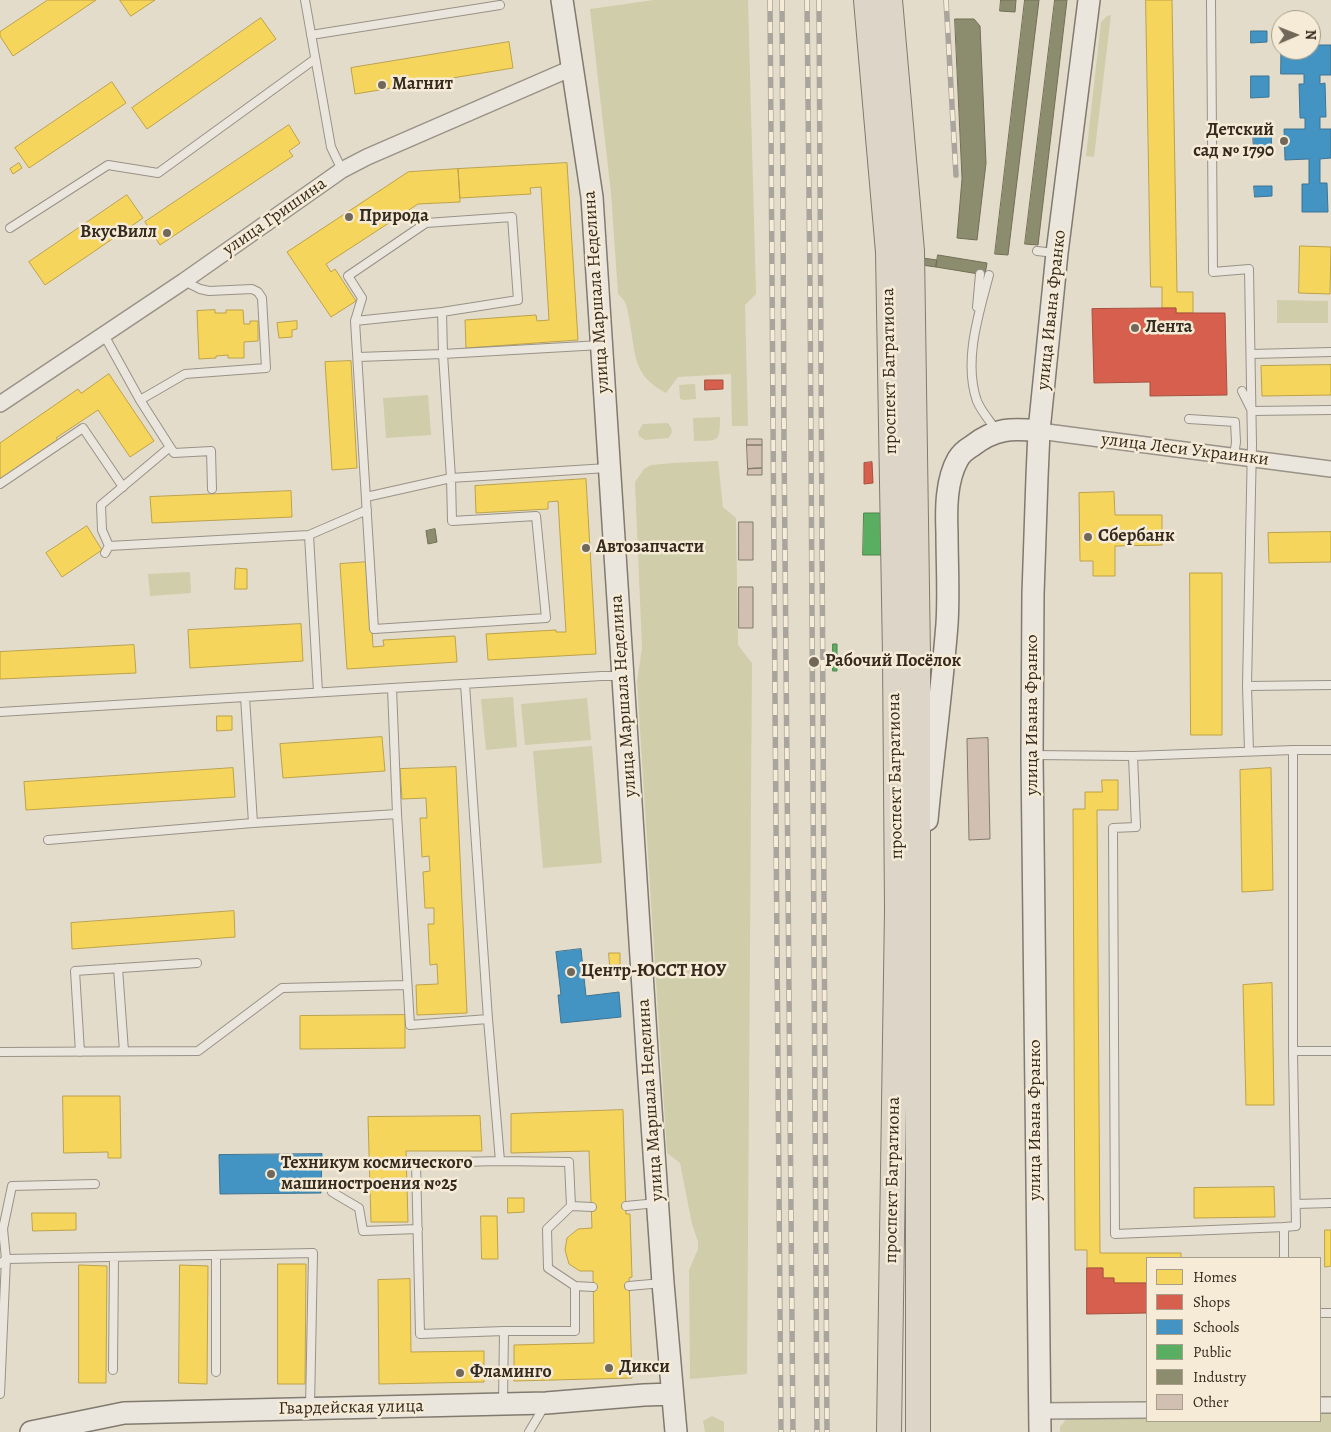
<!DOCTYPE html>
<meta charset="utf-8">
<style>
body{margin:0}
#map{position:relative;width:1331px;height:1432px;overflow:hidden;background:#e4dcca;font-family:Alegreya,serif}
canvas{display:block}
.legend{position:absolute;left:1146px;top:1257px;width:175px;height:165px;box-sizing:border-box;background:#f5ebd6;border:1px solid #a89e8c;margin:0;padding:6px 9px;list-style:none;font-size:15px;color:#352a1e}
.legend li{display:flex;align-items:center;gap:10px;height:25px}
.legend b{width:25px;border:1px solid #a89e8c}
.north{position:absolute;left:1271px;top:10px;width:50px;height:50px;box-sizing:border-box;background:#f5ebd6;border:1px solid #a89e8c;border-radius:50%;rotate:89deg;font-size:14px;font-weight:700;line-height:20px;text-align:center;color:#352a1e}
.north::after{content:'';display:block;margin:auto;width:18px;height:22px;background:#72685a;clip-path:polygon(50% 0,100% 100%,50% 72%,0 100%)}
</style>
<div id="map">
<canvas width="1331" height="1432"></canvas>
<ul class="legend">
<li><b style="height:14px;background:#f6d55c"></b>Homes</li>
<li><b style="height:14px;background:#d6604d"></b>Shops</li>
<li><b style="height:14px;background:#4393c3"></b>Schools</li>
<li><b style="height:14px;background:#5aae61"></b>Public</li>
<li><b style="height:14px;background:#8c8c6e"></b>Industry</li>
<li><b style="height:14px;background:#d1bfb2"></b>Other</li>
</ul>
<div class="north">N</div>
</div>
<script>
const ctx = document.querySelector('canvas').getContext('2d');
ctx.lineJoin = 'round';
function paint(path, color) {
  ctx.fillStyle = color;
  ctx.fill(path, 'evenodd');
}
function strokePath(path, color, width, dash) {
  ctx.strokeStyle = color;
  ctx.lineWidth = width;
  ctx.lineCap = dash ? 'butt' : 'round';
  ctx.setLineDash(dash || []);
  ctx.stroke(path);
}
function drawText(font, color, halo, rows, align = 'center') {
  ctx.font = font + ' Alegreya,serif';
  ctx.lineWidth = 5;
  ctx.setLineDash([]);
  ctx.textBaseline = 'middle';
  ctx.strokeStyle = halo;
  ctx.fillStyle = color;
  for (const [text, x, y, turn = 0] of rows) {
    ctx.save();
    ctx.translate(x, y);
    ctx.rotate((+turn || 0) * Math.PI / 180);
    ctx.textAlign = isNaN(turn) ? turn : align;
    if (halo) ctx.strokeText(text, 0, 0);
    ctx.fillText(text, 0, 0);
    ctx.restore();
  }
}
paint(new Path2D(`
 M654,0H748L756,294L745,305L748,426H732L731,374L678,377L666,393C631,375 636,352 629,318C627,307 627,302 618,294L611,193L590,9Z
 M1111,15L1094,157L1086,156L1101,22L1107,16Z
 M1277,300L1328,301V323H1277Z
 M695,384L696,399L684,400L680,399L679,385Z
 M428,395L431,435L386,438L383,398Z
 M720,417C720,444 718,440 694,441L693,418Z
 M668,423C672,428 674,433 668,438L645,440L639,436L638,432L643,424Z
 M718,461L723,507L736,518L738,645L752,663L747,1374L690,1379L689,1270L698,1249V1242L692,1224L680,1163L667,1153L637,682L642,648L635,482L644,469L651,465L673,463Z
 M190,572L191,593L150,596L148,574Z
 M513,697L517,747L486,750L481,699Z
 M587,698L591,740L525,745L521,704Z
 M592,746L602,863L543,868L533,751Z
 M1320,1414H1331V1432H1060V1427L1068,1417L1147,1416V1421H1320Z
 M712,1416L724,1422V1432H705L703,1421Z`), '#cfcdaa');
const homes = new Path2D(`
 M48,0H96L13,56L0,36V32Z
 M120,0H155L131,16Z
 M1146,0H1172L1177,292H1193V313H1176V308H1162V287H1151Z
 M261,18L276,39L147,129L132,108Z
 M509,42L513,68L355,94L351,68Z
 M112,82L126,103L29,168L15,148Z
 M289,125L300,143L289,151L293,156L160,245L145,222Z
 M19,163L22,168L13,174L10,169Z
 M567,163L578,340L466,348L465,320L536,315L537,321L549,320L541,187L530,188L531,194L460,198L458,169Z
 M458,169L460,202L418,204L326,264L331,272L335,269L356,301L331,317L287,252L408,172Z
 M127,195L143,218L45,285L29,262Z
 M1300,246L1331,247L1330,294L1299,293Z
 M215,310V313H226V310H243L244,324H250V321H258V341L244,342V358H228V355L216,356V358L199,359L197,311Z
 M297,321V329L292,330V337L279,338L277,323Z
 M351,361L357,468L332,470L325,362Z
 M1331,365V395L1262,396L1261,366Z
 M109,374L154,441L130,457L98,410L56,438L59,442L0,482V443L78,389L81,393Z
 M586,479L596,654L488,660L486,634L556,630V632H566L558,501L548,502V509L476,513L475,486Z
 M291,491L292,517L152,523L150,497Z
 M1114,492L1115,515H1162V545L1115,546V576H1093V561H1080L1079,493Z
 M87,526L102,550L62,577L46,553Z
 M1331,532V562L1269,563L1268,533Z
 M368,562L373,647L384,646L383,640L455,636L457,662L347,669L340,564Z
 M236,568L247,569V589H235Z
 M1190,573H1222V735H1191Z
 M301,624L303,661L190,668L188,630Z
 M134,645L136,673L0,679V652Z
 M217,716H232V730L217,731Z
 M382,737L385,771L283,778L280,744Z
 M456,767L467,1013L417,1015L416,985L438,984L437,964L430,965L428,924H434V908H425L423,872L430,871L429,856L422,857L420,818H427L426,798L402,799L400,769Z
 M233,768L235,797L26,810L24,782Z
 M1271,768L1273,890L1242,892L1240,770Z
 M1102,780H1118V810H1097L1100,1253H1181V1258H1147V1283H1114V1278H1103V1268H1087V1250H1075L1073,809H1085V792H1102Z
 M234,911L235,937L72,949L71,923Z
 M609,953H620V965H610Z
 M1272,983L1274,1105H1246L1243,985Z
 M405,1015V1048L300,1049V1016Z
 M63,1096H120L121,1158H108V1152L64,1153Z
 M623,1110L626,1214H630L632,1277L629,1278L632,1378L514,1381V1345L594,1343L593,1271H580L569,1264L565,1250L567,1238L578,1229L592,1228L589,1151L511,1153V1114Z
 M480,1116L482,1151H406L408,1222H371L368,1117Z
 M1274,1187L1275,1217L1194,1218V1188Z
 M508,1198H524V1212L508,1213Z
 M32,1213H76V1230L33,1231Z
 M481,1216H497L498,1259H482Z
 M1325,1230H1331V1266L1325,1267Z
 M278,1264H306L305,1384H278Z
 M79,1265L107,1266L106,1383H79Z
 M180,1265L208,1266L207,1384L179,1383Z
 M410,1279L411,1352L484,1351V1382L379,1384L378,1280Z`);
paint(homes, '#f6d55c');
strokePath(homes, '#bca249', 1);
const shops = new Path2D(`
 M1159,308H1176V313H1225L1227,395L1150,396V382L1094,383L1092,309Z
 M705,380H723V389L705,390Z
 M872,462L873,483L864,484V463Z
 M1087,1268H1103V1278H1114V1283H1147V1313L1087,1314Z`);
paint(shops, '#d6604d');
strokePath(shops, '#a6503f', 1);
const schools = new Path2D(`
 M1251,31H1267V42L1251,43Z
 M1281,45V50H1311V45H1331V75H1320V84L1325,83L1326,117H1320V129H1331V158L1320,159V183H1327L1328,212H1302V184H1309V159L1285,160L1284,129H1305V118H1300L1299,84H1304V74H1281Z
 M1251,76H1269V97L1251,98Z
 M1253,132H1271L1272,153H1254Z
 M1254,186H1272V196L1255,197Z
 M581,949L586,996L619,992L621,1017L561,1023L558,995H561L556,952Z
 M322,1154L321,1193L220,1194L219,1155Z`);
paint(schools, '#4393c3');
strokePath(schools, '#3f7492', 1);
const public = new Path2D(`
 M864,513H882L883,555H863Z
 M833,644H837V671H833Z`);
paint(public, '#5aae61');
strokePath(public, '#4f864d', 1);
const industry = new Path2D(`
 M1001,0H1016L1015,12L1000,11Z
 M1025,0H1039L1008,255L995,254Z
 M1055,0H1067L1038,245L1025,244Z
 M955,19H974L980,26L986,163L977,240L957,238L962,179Z
 M938,255L987,263L985,275L936,267Z
 M915,257L937,260L936,267L914,264Z
 M435,529L437,542L428,544L426,531Z`);
paint(industry, '#8c8c6e');
strokePath(industry, '#726f56', 1);
const building = new Path2D(`
 M747,439H762V445H747Z
 M747,445H762V468L748,469Z
 M755,468H762V475H747L748,469Z
 M739,522H753V560H739Z
 M739,587H753V628H739Z
 M988,738L990,839L969,840L967,739Z`);
paint(building, '#d1bfb2');
strokePath(building, '#807a6f', 1);
const lane = new Path2D(`
 M305,0L331,147L342,170
 M1211,0L1213,272L1249,269L1252,444L1247,686L1249,751
 M311,35L500,5
 M10,228L108,165L158,173L315,59
 M1037,251L1055,253
 M989,275C979,313 963,361 977,401C981,411 990,421 996,430
 M977,307L980,274
 M355,321L442,312
 M104,335L140,400L170,447L101,505L102,530L109,546
 M1251,354L1331,352
 M358,357L443,354L451,478L452,521L536,516L546,618L374,629L355,321L362,298L348,276L426,223L512,217L518,300L442,312L443,354L601,345
 M1242,391L1252,411L1331,410
 M140,400L185,374L266,368L262,298L258,292L252,289L209,291L200,289L184,281
 M1189,419L1235,422L1236,442L1234,456
 M170,447L174,453L211,451L212,489
 M0,484L83,428L123,487
 M366,497L451,478L607,468
 M309,535L318,692
 M105,553L109,546L309,535L367,510
 M1247,686L1331,685
 M392,688L602,676H621
 M245,697L253,823
 M0,712L392,688L397,814L410,1025L488,1019L465,684
 M1033,755L1133,756L1293,750H1331
 M1133,756L1136,827L1113,828L1115,1234L1284,1227
 M48,840L253,823L397,814
 M118,968L124,1051
 M488,1019L500,1161L569,1162L571,1206
 M1293,1051H1331
 M0,1052L198,1051L282,988L407,985
 M80,1052L75,971L197,963
 M500,1161L416,1163L420,1334L504,1331
 M332,1192L359,1208L363,1231L418,1229
 M1296,1204L1331,1203
 M626,1206L657,1203
 M592,1207L571,1206L547,1229L548,1268L575,1286L593,1287
 M216,1255V1372
 M1284,1258V1227L1296,1226L1293,1051V750
 M0,1264L6,1259L313,1253L310,1407
 M629,1286L662,1283
 M1320,1313H1331
 M113,1370L114,1257
 M0,1394L6,1259L3,1229L12,1186L95,1184
 M503,1403L504,1331H575V1286
 M529,1432L545,1405`);
const street = new Path2D(`
 M0,404L184,281L342,170L367,157L572,68
 M1039,431L1331,469
 M1320,1405H1331
 M1039,1411L1147,1410`);
const secondary = new Path2D(`
 M562,0L592,197L648,1066L663,1283L676,1432
 M927,820C933,754 942,689 947,624C949,594 947,563 947,533C946,509 946,480 958,459C961,454 967,449 972,446C995,428 1012,428 1039,431
 M31,1432L124,1413L546,1403L644,1395L672,1394
 M1040,1432L1032,755L1033,594L1037,477L1039,431L1057,253L1089,0`);
const primary = new Path2D(`
 M866,0L888,252L895,656L897,910L889,1432
 M890,0L912,251L918,656V1432`);
strokePath(lane, '#989287', 10);
strokePath(street, '#989287', 18);
strokePath(secondary, '#807a6f', 24);
strokePath(primary, '#807a6f', 26);
strokePath(lane, '#eae5dd', 8);
strokePath(street, '#eae5dd', 15);
strokePath(secondary, '#eae5dd', 21);
strokePath(primary, '#ddd6c8', 24);
const rail = new Path2D(`
 M770,0C774,477 776,955 781,1432
 M782,0L784,439L793,1432
 M807,0L810,288L817,1432
 M819,0L827,1432
 M946,0L956,175`);
strokePath(rail, '#a9a59d', 5.5);
strokePath(rail, '#f5ebd6', 4, [11]);
for (const [x, y, r, color] of [
 [382,85,5,"#72685a"],
 [1284,141,5,"#72685a"],
 [349,217,5,"#72685a"],
 [167,233,5,"#72685a"],
 [1135,328,5,"#72685a"],
 [1088,537,5,"#72685a"],
 [586,548,5,"#72685a"],
 [814,662,6,"#72685a"],
 [571,972,5,"#72685a"],
 [271,1174,5,"#72685a"],
 [609,1368,5,"#72685a"],
 [460,1373,5,"#72685a"]
]) {
  const dot = new Path2D();
  dot.arc(x, y, r, 0, 2 * Math.PI);
  ctx.fillStyle = color;
  ctx.fill(dot);
  strokePath(dot, '#f5ebd6', 2);
}
drawText('bold 18px', '#352a1e', '#f5ebd6', [
 ["Магнит",392,85],
 ["Детский",1274,131,"right"],
 ["сад № 1790",1274,152,"right"],
 ["Природа",359,217],
 ["ВкусВилл",157,233,"right"],
 ["Лента",1145,328],
 ["Сбербанк",1098,537],
 ["Автозапчасти",596,548],
 ["Рабочий Посёлок",825,662],
 ["Центр-ЮССТ НОУ",581,972],
 ["Техникум космического",281,1164],
 ["машиностроения №25",281,1185],
 ["Дикси",619,1368],
 ["Фламинго",470,1373]
], 'left');
drawText('18px', '#352a1e', '#f5ebd6', [
 ["улица Гришина",275,217,-35],
 ["улица Маршала Неделина",597,292,-94],
 ["улица Ивана Франко",1052,310,-84],
 ["проспект Багратиона",890,371,-91],
 ["улица Леси Украинки",1185,450,7],
 ["улица Маршала Неделина",624,696,-94],
 ["улица Ивана Франко",1033,715,-90],
 ["проспект Багратиона",896,776,-91],
 ["улица Маршала Неделина",651,1100,-94],
 ["улица Ивана Франко",1036,1120,-90],
 ["проспект Багратиона",893,1180,-89],
 ["Гвардейская улица",351,1408,-1]
]);
</script>
